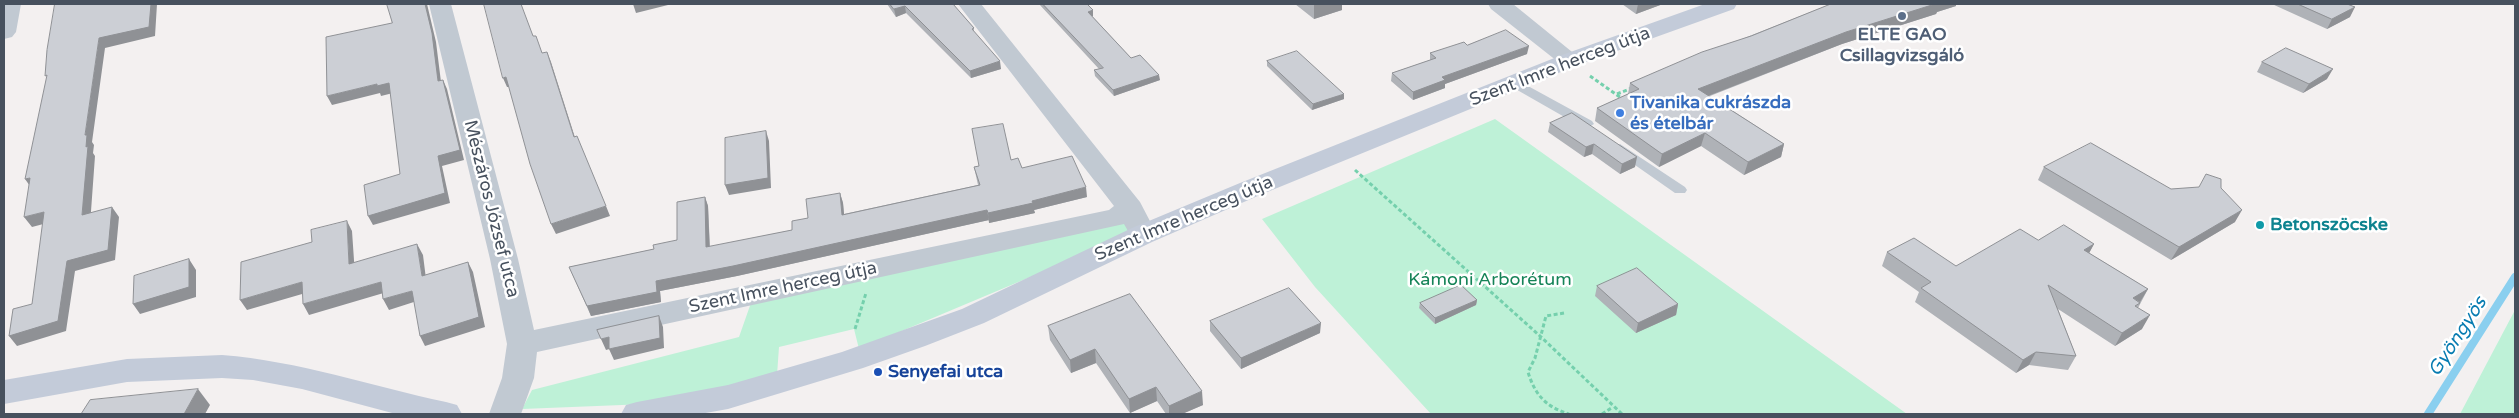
<!DOCTYPE html>
<meta charset="utf-8">
<style>
body{margin:0}
#map{position:relative;width:2519px;height:418px;overflow:hidden;background:#f3f0f0;font-family:"Varela Round",sans-serif}
canvas{display:block}
.frame{position:absolute;inset:0;border:5px solid #47515e;pointer-events:none}
</style>
<div id="map">
<canvas width="2519" height="418"></canvas>
<div class="frame"></div>
</div>
<script>
const ctx = document.querySelector('canvas').getContext('2d');
ctx.lineJoin = 'round';
function paint(path, color) {
  ctx.fillStyle = color;
  ctx.fill(path, 'evenodd');
}
function strokePath(path, color, width, dash) {
  ctx.strokeStyle = color;
  ctx.lineWidth = width;
  ctx.lineCap = dash ? 'butt' : 'round';
  ctx.setLineDash(dash || []);
  ctx.stroke(path);
}
function drawText(font, color, halo, rows, align = 'center') {
  ctx.font = font + ' "Varela Round",sans-serif';
  ctx.lineWidth = 5;
  ctx.setLineDash([]);
  ctx.textBaseline = 'middle';
  ctx.strokeStyle = halo;
  ctx.fillStyle = color;
  for (const [text, x, y, turn = 0] of rows) {
    ctx.save();
    ctx.translate(x, y);
    ctx.rotate((+turn || 0) * Math.PI / 180);
    ctx.textAlign = isNaN(turn) ? turn : align;
    if (halo) ctx.strokeText(text, 0, 0);
    ctx.fillText(text, 0, 0);
    ctx.restore();
  }
}
paint(new Path2D(`
 M1495,119L1907,414H1431L1315,287L1262,219Z
 M1118,217L1135,233L859,349L854,329L779,347L777,375L647,404L522,409L532,390L739,337L752,300Z
 M2515,310V414H2460Z`), '#bef1d7');
strokePath(new Path2D(`
 M2428,414L2515,277`), '#8acfef', 8);
strokePath(new Path2D(`
 M1590,76L1624,100
 M1617,94L1632,88
 M1355,170L1540,336L1622,414
 M1564,313L1546,316L1535,358L1528,372C1535,395 1546,407 1569,414
 M855,329L866,293
 M1602,414L1613,407`), '#75d0ad', 3, [4, 2.5]);
paint(new Path2D(`
 M1517,80L1592,121L1594,124L1587,128L1582,127L1512,87L1510,84Z
 M1620,144L1685,187L1687,190L1685,193H1675L1615,151L1613,148Z`), '#c1c9d2');
paint(new Path2D(`
 M4,4H21L16,32L12,37L4,39Z
 M429,4H451L518,259L534,330L1109,210L1114,206L958,4H981L1140,202L1152,225L1148,231L1138,234L1128,231L1124,224L537,352L534,378L521,414H489L502,378L507,344L490,259Z
 M1488,4H1513L1582,60L1578,65L1570,67L1562,65L1491,9Z`), '#c1c9d2');
paint(new Path2D(`
 M1705,4H1737L1734,9L1578,65L1260,195L1152,242L984,323L925,346L863,368L728,409L700,414H621L626,405L637,402L728,385L842,352L962,309L1132,228L1240,183L1562,55Z
 M222,355C299,361 371,386 446,402L457,405L462,414H396L302,389L253,380L222,378L127,382L4,404V380L127,359Z`), '#c3cbd9');
paint(new Path2D(`
 M887,4H953L974,28V32L1001,69L971,78L906,13L896,17Z
 M1039,4H1087L1093,10V16H1092L1131,58L1160,80L1114,96L1095,76L1094,70L1099,69Z
 M1295,4H1342V10L1314,19Z
 M1622,4H1663L1636,14Z
 M1831,4H1956V6L1937,12L1936,14L1842,44L1710,96L1784,144L1781,157L1744,175L1701,146L1659,167L1595,121L1597,108L1628,94L1630,83Z
 M2272,4H2347L2350,17L2327,29Z
 M1467,45L1527,54L1445,84V88L1413,100L1391,81L1392,73L1430,60V53Z
 M1267,61L1344,99L1312,110L1267,66Z
 M2262,62L2327,79L2303,93L2257,72Z
 M1572,113L1635,167L1620,174L1592,154L1584,157L1548,132L1550,123Z
 M1011,160L1022,168L1087,197L1034,210L1035,213L989,223V220L737,276L660,291L661,302L591,316L569,267L654,249L677,240L705,197L708,206L710,247L792,230L840,193L843,203L844,214L978,185L974,167Z
 M2044,167L2171,189L2221,188L2235,222L2171,260L2038,180Z
 M2038,240L2094,244L2089,253L2148,289L2138,308L2142,329L2115,346L2058,309L2076,356L2068,370L2029,365L2016,373L1915,302L1919,292L1882,266L1887,252L1956,266Z
 M1597,286L1678,304L1676,315L1636,333L1595,296Z
 M1130,294L1203,405L1182,414H1166L1157,401L1130,413L1096,363L1071,373L1050,340L1048,326Z
 M1477,300L1476,305L1435,324L1419,308L1420,303Z
 M1210,321L1320,333L1241,369L1210,331Z`), '#afb2b7');
paint(new Path2D(`
 M151,4H157L155,36L105,48L92,142L94,145L93,153L95,156L90,225L82,215L86,147L85,135L99,38Z
 M425,4H429H427L436,42L442,90L438,81Z
 M633,4H672L636,13Z
 M1318,4H1342V10L1314,19V5Z
 M1638,4H1663L1636,14Z
 M1935,4H1956V6L1937,12L1936,14L1842,44L1695,101L1698,89L1846,32Z
 M905,6L906,13L896,17L894,9Z
 M2355,7L2350,17L2327,29L2332,19Z
 M1093,10V16L1088,17V12Z
 M1529,46L1527,54L1445,84V88L1413,100V92L1442,77Z
 M547,52L551,62L578,147L574,137Z
 M1000,61L1001,69L971,78L970,71Z
 M2333,69L2327,79L2303,93L2309,84Z
 M1159,75L1160,80L1114,96L1113,90Z
 M506,77L510,87H507L503,78Z
 M443,80L447,89L464,160L442,166L450,203L373,225L368,216L438,156Z
 M389,83L393,93L381,96L380,93L332,105L327,96L377,84Z
 M1344,94V99L1312,110L1313,104Z
 M766,131L769,141L771,188L729,195L725,185Z
 M1705,133L1701,146L1659,167L1662,154Z
 M1594,144L1592,154L1584,157L1586,147Z
 M1784,144L1781,157L1744,175L1748,162Z
 M1637,157L1635,167L1620,174L1622,164Z
 M30,178L32,189L25,179Z
 M1086,187L1087,197L1034,210L1035,213L989,223L988,213L1032,201Z
 M840,193L843,203L845,225L842,215Z
 M705,197L708,206L710,257L706,247Z
 M606,206L610,216L556,234L551,224Z
 M112,207L119,217L115,260L75,271L66,331L17,346L9,336L67,261Z
 M987,210L989,220L737,276L660,291L661,302L591,316L587,306L656,281Z
 M2242,210L2235,222L2171,260L2179,247Z
 M44,212L51,222L32,227L24,217Z
 M347,221L352,231L355,275L349,264Z
 M417,244L423,255L427,287L422,276Z
 M2094,244L2087,257L2084,250Z
 M189,259L196,270V297L140,314L133,304Z
 M468,262L473,272L485,327L425,346L420,336Z
 M302,282L309,292L247,310L240,300Z
 M381,282L387,292L309,315L303,304Z
 M2148,289L2140,302L2133,298Z
 M412,291L417,301L389,310L383,299Z
 M1477,300L1476,305L1435,324V318Z
 M1678,304L1676,315L1636,333L1638,323Z
 M2150,315L2142,329L2115,346L2122,333Z
 M659,316L663,327L664,348L614,360L609,349Z
 M1321,323L1320,333L1241,369V358Z
 M609,337L613,348L606,350L601,339Z
 M1095,349L1096,363L1071,373L1070,360Z
 M2036,352L2029,365L2016,373L2023,360Z
 M1156,387L1157,401L1130,413L1129,399Z
 M198,389L210,405L205,414H184Z
 M1202,391L1203,405L1182,414H1169V406Z`), '#8f9195');
const building = new Path2D(`
 M55,4H151L149,27L99,38L85,135H87L86,147L88,146L82,215L112,207L108,250L67,261L58,321L9,336L13,309L32,304L44,212L24,217L30,178L25,179L47,75L45,76L47,50Z
 M387,4H425L432,33L438,81L443,80L460,150L438,156L445,193L368,216L364,185L400,174L389,83L377,86V84L327,96L326,37L392,23Z
 M484,4H521L533,36H536L542,53L547,52L574,137L577,136L606,206L551,224L530,164L506,77L503,78Z
 M890,4H953L974,28L972,29L1000,61L970,71L905,6L894,9Z
 M1043,4H1087L1093,10L1088,12L1131,58L1140,55L1159,75L1113,90L1094,70L1103,68Z
 M1831,4H1935L1846,32L1698,89L1784,144L1748,162L1705,133L1662,154L1597,108L1639,89L1630,83L1702,52L1751,36Z
 M2298,4H2347L2355,7L2332,19Z
 M1506,30L1529,46L1442,77L1445,80L1413,92L1392,73L1436,58L1430,53L1464,42L1467,45Z
 M2286,48L2333,69L2309,84L2262,62Z
 M1297,51L1344,94L1313,104L1267,61Z
 M1572,113L1637,157L1622,164L1594,144L1586,147L1550,123Z
 M1003,124L1011,160L1018,158L1022,168L1072,156L1086,187L1032,201L1033,203L988,213L987,210L733,266L656,281L657,292L587,306L569,267L654,249L653,245L677,240V202L705,197L706,247L792,230V221L808,218L806,199L840,193L842,215L980,185L974,167L979,166L972,129Z
 M766,131L768,178L725,185V138Z
 M2091,143L2171,189L2199,187L2206,174L2221,179V188L2242,210L2179,247L2044,167Z
 M347,221L349,264L417,244L422,276L468,262L479,317L420,336L412,291L383,299L381,282L303,304L302,282L240,300L241,262L312,242L311,230Z
 M2064,225L2094,244L2084,250L2148,289L2133,298L2140,303L2135,306L2150,315L2122,333L2048,285L2076,356L2036,352L2023,360L1921,288L1931,282L1887,252L1914,238L1956,266L2020,229L2038,240Z
 M189,259V287L133,304L134,276Z
 M1637,268L1678,304L1638,323L1597,286Z
 M1461,285L1477,300L1435,318L1420,303Z
 M1289,288L1321,323L1241,358L1210,321Z
 M1130,294L1202,391L1169,406L1156,387L1129,399L1095,349L1070,360L1048,326Z
 M659,316L660,338L609,349V337L601,339L597,330Z
 M198,389L184,414H81L90,400Z`);
paint(building, '#cccfd5');
strokePath(building, '#8f9195', 1);
for (const [x, y, r, color] of [
 [1902,16,5,"#5c6f8a"],
 [1620,113,5,"#3f7fe0"],
 [2260,225,5,"#0f9aa8"],
 [878,372,5,"#1a4fb4"]
]) {
  const dot = new Path2D();
  dot.arc(x, y, r, 0, 2 * Math.PI);
  ctx.fillStyle = color;
  ctx.fill(dot);
  strokePath(dot, '#fff', 2);
}
drawText('bold 18px', '#4e5e75', '#fff', [
 ["ELTE GAO",1902,35],
 ["Csillagvizsgáló",1902,56]
]);
drawText('18px', '#47515e', '#fff', [
 ["Szent Imre herceg útja",1560,67,-21],
 ["Mészáros József utca",491,209,76],
 ["Szent Imre herceg útja",1184,219,-23],
 ["Szent Imre herceg útja",783,288,-12]
]);
drawText('bold 18px', '#366cbe', '#fff', [
 ["Tivanika cukrászda",1630,103],
 ["és ételbár",1630,124]
], 'left');
drawText('bold 18px', '#0d838f', '#fff', [
 ["Betonszöcske",2270,225]
], 'left');
drawText('18px', '#158357', '#fff', [
 ["Kámoni Arborétum",1490,280]
]);
drawText('bold 18px', '#164399', '#fff', [
 ["Senyefai utca",888,372]
], 'left');
drawText('italic 19px', '#087cb1', '#fff', [
 ["Gyöngyös",2458,337,-57]
]);
</script>
